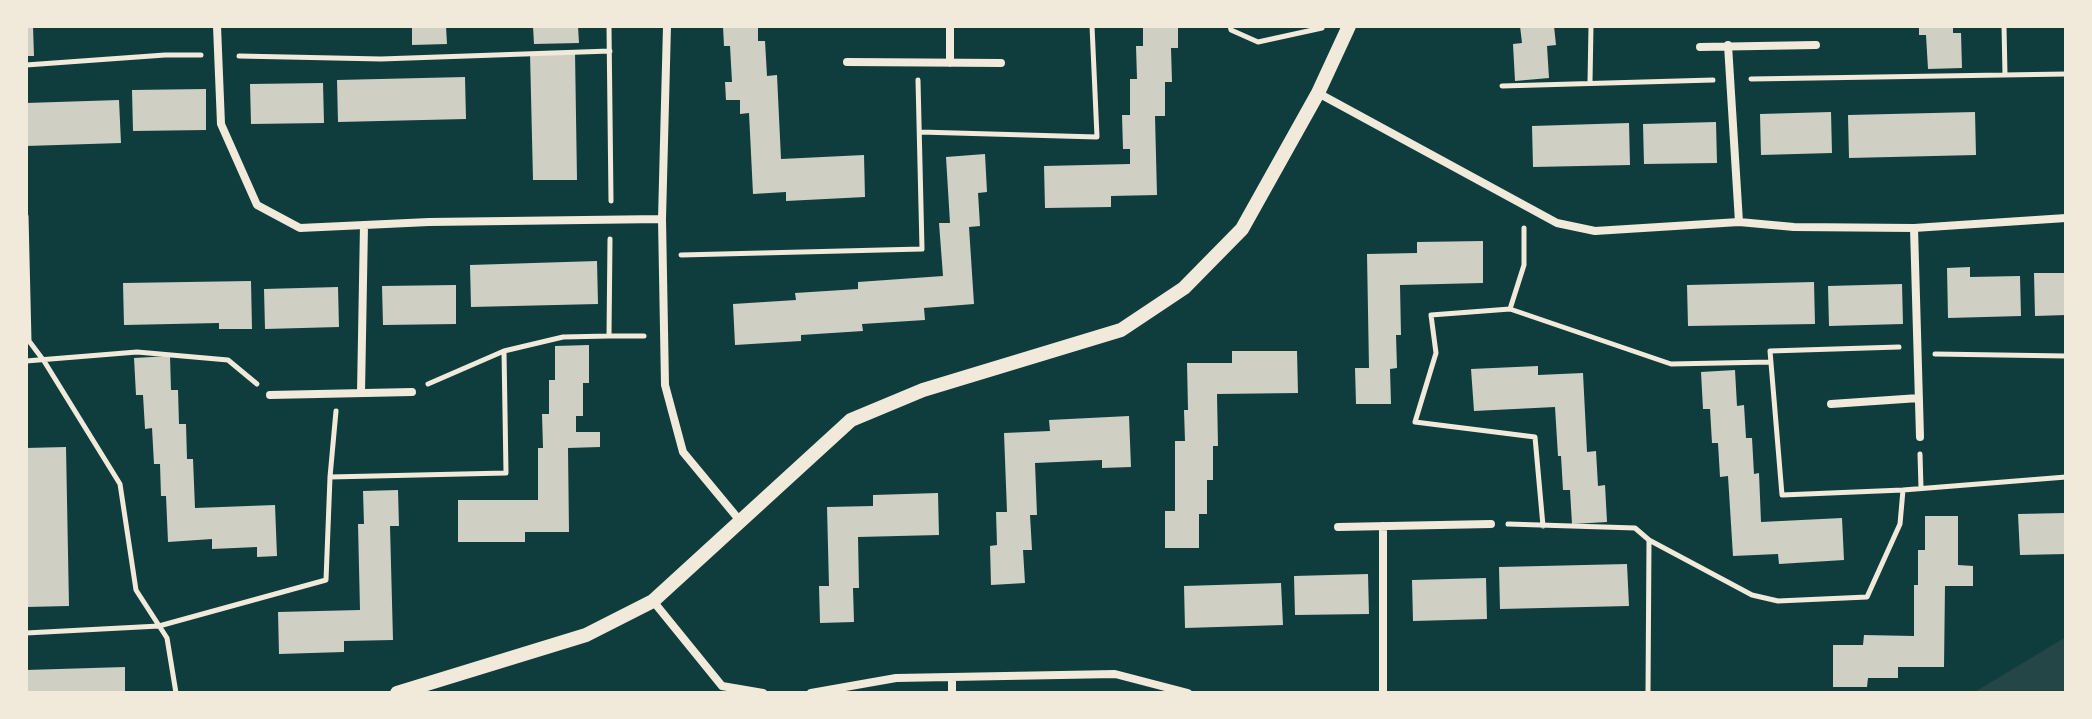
<!DOCTYPE html>
<style>
body{margin:0}
#map{position:relative;width:2092px;height:719px;overflow:hidden;background:#0f3d3e;font-family:"IBM Plex Serif",serif}
canvas{display:block}
.frame{position:absolute;inset:0;border:28px solid #f1e9da;pointer-events:none}
</style>
<div id="map">
<canvas width="2092" height="719"></canvas>
<div class="frame"></div>
</div>
<script>
const ctx = document.querySelector('canvas').getContext('2d');
ctx.lineJoin = 'round';
function paint(path, color) {
  ctx.fillStyle = color;
  ctx.fill(path, 'evenodd');
}
function strokePath(path, color, width, dash) {
  ctx.strokeStyle = color;
  ctx.lineWidth = width;
  ctx.lineCap = dash ? 'butt' : 'round';
  ctx.setLineDash(dash || []);
  ctx.stroke(path);
}
paint(new Path2D(`
 M2066,637V693H1973Z`), '#244646');
paint(new Path2D(`
 M26,26H33L34,56H26Z
 M412,26H446L447,44L412,45Z
 M533,26H578L579,43L534,44Z
 M723,26H758V41H765L767,76L777,75L781,159L864,155L865,197L786,201V192L753,194L749,113L740,114V100H726L725,82H732L730,46H724Z
 M1143,26H1178V48H1171L1172,82H1165V116H1155L1157,195L1111,196V207L1045,208L1044,166L1130,164V149H1123L1122,115H1130V79H1137L1136,46H1143Z
 M1520,26H1554L1556,45L1547,46L1549,78L1515,81L1513,44L1522,43Z
 M1919,26H1953V33H1961L1962,68L1928,69L1926,35H1919Z
 M575,52L577,180H533L530,53Z
 M465,77L466,119L338,122L337,80Z
 M323,83L324,123L251,124L250,84Z
 M206,89V130L133,131L132,90Z
 M119,100L121,143L26,146V103Z
 M1831,112L1832,153L1761,155L1760,114Z
 M1975,112L1976,155L1849,158L1848,115Z
 M1716,122L1717,163L1644,164L1643,124Z
 M1629,123L1630,165L1533,167L1532,126Z
 M985,154L987,192L978,193L980,226L969,227L974,304L924,308L925,320L862,324L863,331L801,335V341L735,345L733,304L796,300L795,293L858,289V282L943,276L939,223H950L946,157Z
 M1483,241V283L1400,285L1401,335H1396L1397,368L1390,369L1391,404H1356L1355,368H1369L1367,254L1417,253V242Z
 M597,261L598,304L471,307L470,265Z
 M1970,267V277L2020,276L2021,316L1948,318L1947,268Z
 M2034,273H2066V315L2035,316Z
 M251,281L252,329H219V323L124,325L123,283Z
 M1814,282L1815,324L1688,326L1687,285Z
 M1902,284L1903,324L1829,326L1828,286Z
 M456,285V324L383,325L382,286Z
 M338,287L339,327L265,329L264,289Z
 M589,345V383H583V416H576V432H600V447L568,448L569,532H525V542H458V500H538V448H543L542,414H549V380H555V346Z
 M1232,351H1297L1298,393L1217,394L1218,446H1213V480H1207V514H1199V548H1165V511H1175V441H1185L1184,410H1188L1187,363H1232Z
 M170,356L171,390H178L179,424H186L187,459H193L195,508L275,505L277,556L257,557V547L212,549V539L168,542L166,496H161L160,464H154L152,428L145,429L143,395H136L134,358Z
 M1538,366V375L1583,373L1587,452L1596,451L1598,486L1605,485L1607,522L1572,524L1570,490H1563L1561,456H1558L1555,407L1474,411L1471,369Z
 M1735,370L1737,406L1744,405L1746,438H1752L1754,474L1759,473L1761,522L1842,518L1844,560L1779,564L1778,554L1733,556L1728,476L1720,477L1718,443H1712L1710,409H1703L1701,372Z
 M1129,416L1131,467L1102,468V460L1035,463L1037,515H1030L1032,550H1023L1025,583L991,585L990,546L997,545L996,512H1007L1004,433L1050,431L1049,420Z
 M66,447L69,606L26,607V448Z
 M398,490L399,526H390L393,640L344,641V652L279,654L278,612L360,610L358,524H364L363,491Z
 M938,493L939,535L858,537L859,588H853L854,622L820,623L819,586H829L827,507L873,506V495Z
 M2066,513V554L2020,555L2018,514Z
 M1925,516H1958V565L1973,566V586H1945L1944,667H1898V678H1868L1867,687H1833V645H1863L1864,635L1914,636V585H1918V550H1925Z
 M1627,564L1629,606L1500,609L1499,567Z
 M1368,574L1369,614L1295,615L1294,576Z
 M1486,578L1487,619L1413,621L1412,580Z
 M1281,583L1283,625L1185,628L1184,586Z
 M125,667V693H26V670Z`), '#cfcfc3');
strokePath(new Path2D(`
 M609,26L611,201
 M1230,26L1231,30L1258,42L1322,28
 M2004,26L2005,75
 M239,56L381,59L610,51
 M26,65L165,55H201
 M1751,79L2066,74
 M1590,82L1591,26
 M1502,86L1713,80
 M920,132L1097,137L1092,26
 M26,216L29,341L44,361L120,484L136,590L167,638L176,693
 M1524,228V265L1510,309L1431,315L1436,353L1415,422L1535,437L1543,526
 M681,255L922,249L918,80
 M1510,309L1671,364L1770,362
 M609,336H644
 M1899,347L1770,351L1782,495L1903,490
 M1935,354L2066,356
 M26,361L137,352L228,360L257,384
 M428,384L504,351
 M1920,454L1921,488
 M330,477L336,411
 M1508,524L1635,528L1649,540L1752,595L1778,601L1867,597L1900,524L1903,490L2066,477
 M26,633L159,626L326,580L330,477L506,473L504,351L563,337L609,336L610,239
 M1648,693L1649,540`), '#f1e9da', 5);
strokePath(new Path2D(`
 M217,26L221,124L257,205L300,228L429,222L662,219
 M667,26L662,219L665,385L683,452L741,522
 M950,26V63
 M1728,45L1739,222
 M1700,47L1816,45
 M847,62L1001,63
 M1318,93L1557,223L1595,231L1739,222L1794,227L1914,228L2066,218
 M1914,228L1920,437
 M361,393L364,225
 M270,395L412,392
 M1831,404L1919,398
 M1383,526V693
 M1338,527L1491,524
 M653,601L722,686L763,693
 M952,677V693
 M811,693L896,678L1115,674L1188,693`), '#f1e9da', 8);
strokePath(new Path2D(`
 M397,693L586,635L653,601L851,420L923,390L1121,330L1184,288L1242,229L1318,93L1349,26`), '#f1e9da', 14);
</script>
